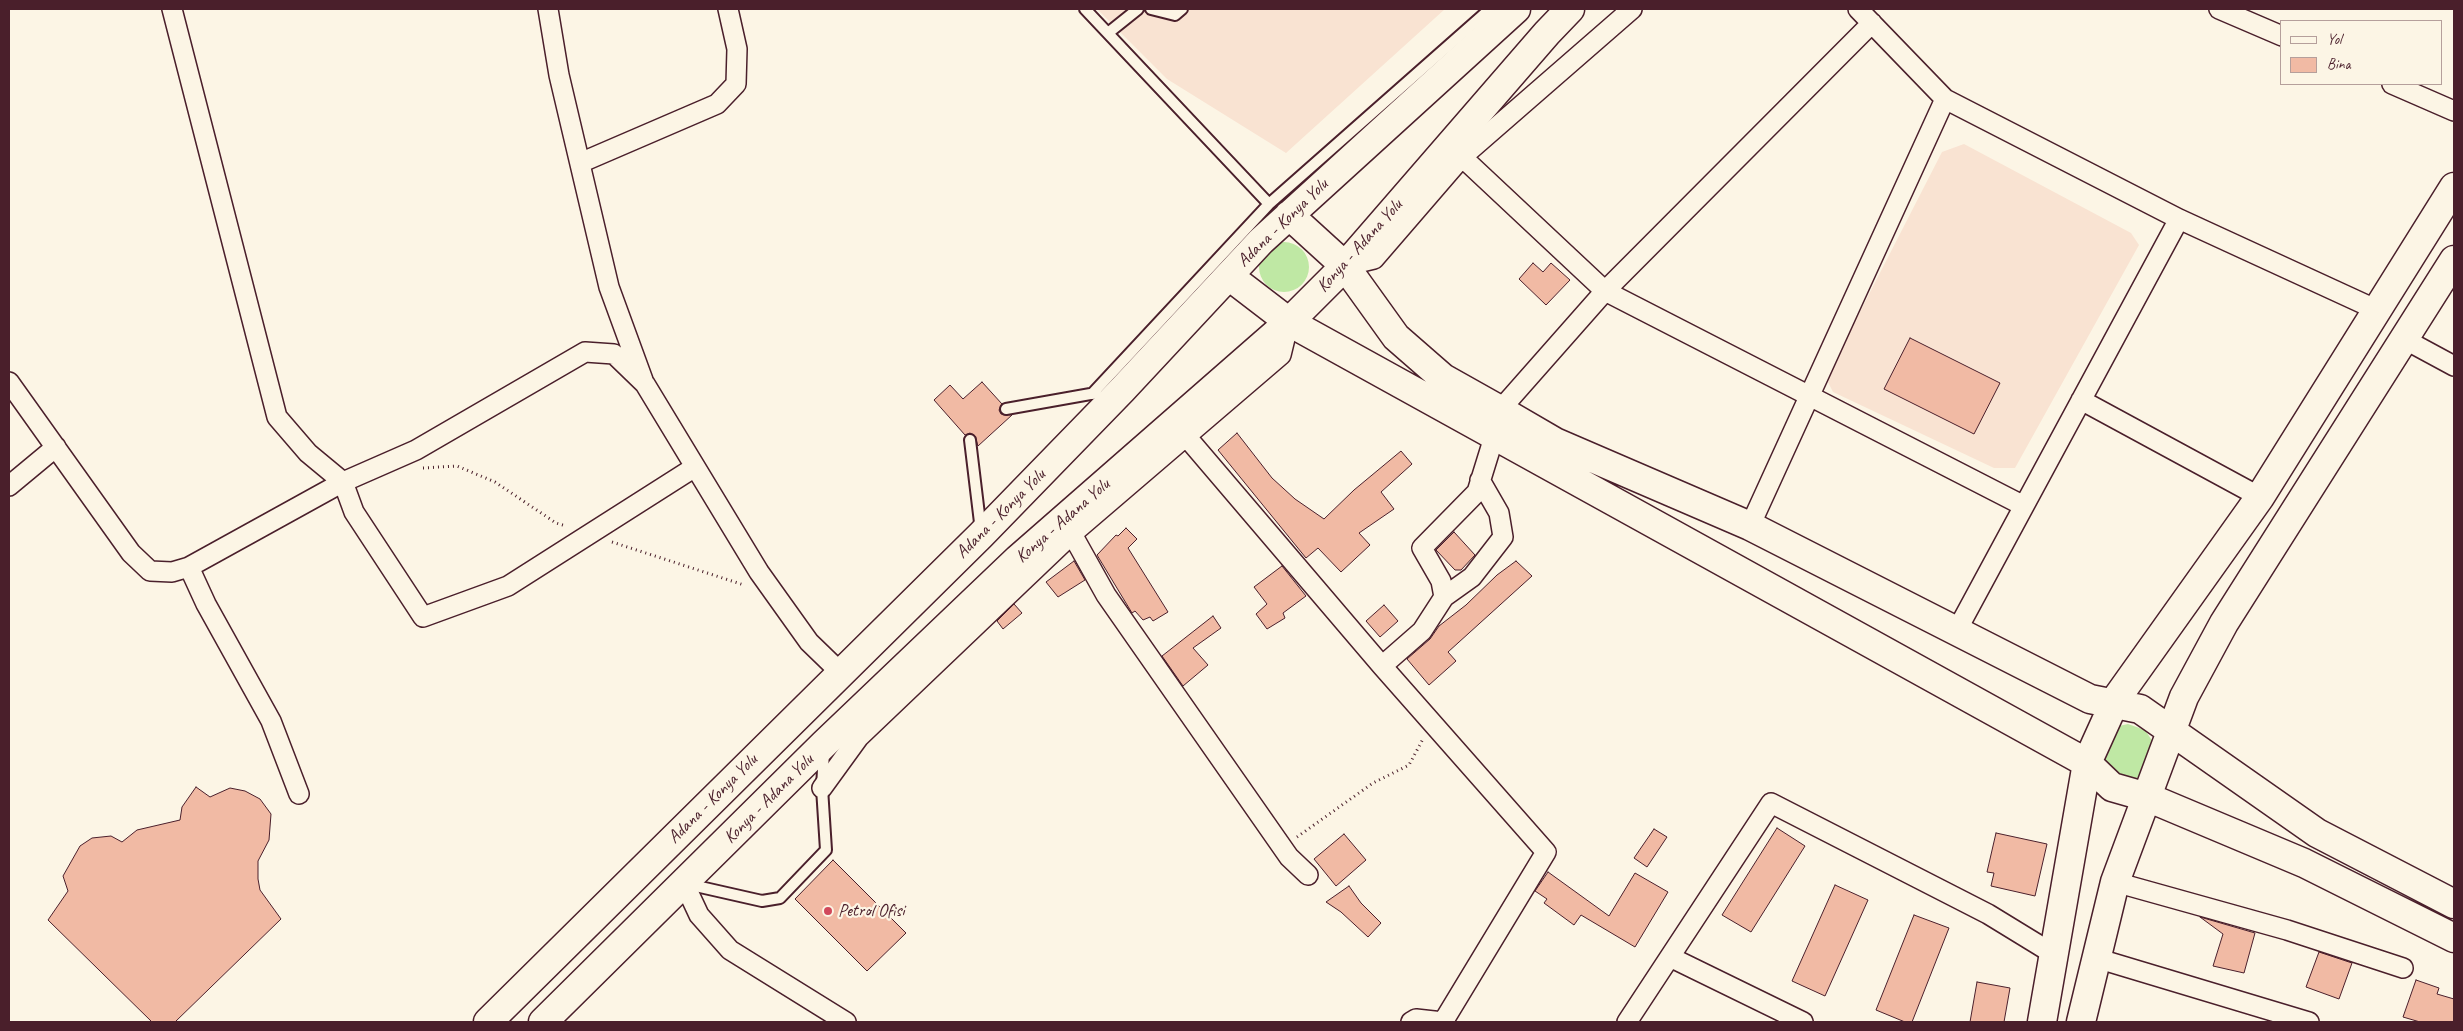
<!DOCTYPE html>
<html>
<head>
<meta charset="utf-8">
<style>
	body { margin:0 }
	#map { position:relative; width:2463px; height:1031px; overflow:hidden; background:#fcf5e5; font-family:Caveat,sans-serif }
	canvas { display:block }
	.frame { position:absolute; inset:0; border:10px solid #4a1f2b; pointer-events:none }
	.legend { position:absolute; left:2280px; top:20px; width:162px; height:65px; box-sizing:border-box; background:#fcf5e5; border:1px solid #b59f9b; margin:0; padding:6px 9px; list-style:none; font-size:15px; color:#4a1f2b }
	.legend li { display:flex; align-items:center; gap:10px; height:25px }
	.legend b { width:25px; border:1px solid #b59f9b }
</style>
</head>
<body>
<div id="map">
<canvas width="2463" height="1031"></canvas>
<div class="frame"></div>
<ul class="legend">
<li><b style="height:6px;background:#fcf5e5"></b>Yol</li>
<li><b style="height:14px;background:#f1baa4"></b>Bina</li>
</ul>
</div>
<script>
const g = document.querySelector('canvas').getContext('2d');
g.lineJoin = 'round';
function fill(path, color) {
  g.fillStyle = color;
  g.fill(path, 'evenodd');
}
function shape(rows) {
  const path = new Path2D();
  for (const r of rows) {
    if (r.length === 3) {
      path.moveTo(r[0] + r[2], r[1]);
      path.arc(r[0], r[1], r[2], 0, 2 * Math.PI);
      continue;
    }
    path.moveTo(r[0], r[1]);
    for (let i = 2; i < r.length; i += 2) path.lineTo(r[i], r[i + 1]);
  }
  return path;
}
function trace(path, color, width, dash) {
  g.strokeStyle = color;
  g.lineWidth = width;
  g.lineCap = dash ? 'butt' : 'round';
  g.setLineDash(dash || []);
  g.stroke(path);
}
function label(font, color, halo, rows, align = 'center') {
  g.font = font + ' Caveat,sans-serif';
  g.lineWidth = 4.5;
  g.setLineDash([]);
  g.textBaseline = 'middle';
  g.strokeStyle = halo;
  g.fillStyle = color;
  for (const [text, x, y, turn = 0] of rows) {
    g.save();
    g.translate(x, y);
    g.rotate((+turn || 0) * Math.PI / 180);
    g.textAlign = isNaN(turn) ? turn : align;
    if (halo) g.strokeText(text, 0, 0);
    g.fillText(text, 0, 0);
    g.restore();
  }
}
fill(shape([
	[1097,9,1445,9,1286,153,1167,79],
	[1964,144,2131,233,2139,245,2015,468,1994,468,1833,392,1826,378,1942,152]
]), '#f9e3d2');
fill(shape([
	[1284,267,25],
	[2128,724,2145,730,2155,745,2141,777,2123,780,2102,763,2101,745,2119,726]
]), '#bfe8a4');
const building = shape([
	[1533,263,1543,272,1551,263,1570,280,1546,305,1519,279,1533,263],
	[1910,338,2000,383,1974,434,1884,389,1910,338],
	[982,382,1002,404,999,410,1001,414,1012,415,978,446,975,436,970,433,965,435,934,400,950,385,963,399,982,382],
	[1237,433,1272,478,1295,499,1324,519,1354,490,1401,451,1412,464,1381,492,1394,509,1359,533,1370,545,1341,572,1318,548,1306,558,1218,450,1237,433],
	[1126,528,1137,539,1128,548,1168,612,1153,621,1150,617,1143,620,1135,611,1132,613,1097,555,1116,535,1118,536,1126,528],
	[1454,532,1475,555,1461,570,1455,570,1436,550,1454,532],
	[1074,561,1085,580,1058,597,1046,582,1074,561],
	[1516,561,1532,576,1448,652,1456,661,1429,685,1407,659,1430,639,1439,626,1466,605,1497,575,1516,561],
	[1282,566,1306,596,1283,613,1285,618,1267,629,1256,614,1267,604,1254,587,1282,566],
	[1014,604,1022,613,1003,629,997,621,1014,604],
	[1384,605,1398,621,1380,637,1366,621,1384,605],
	[1213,616,1221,628,1193,648,1208,665,1183,686,1162,656,1213,616],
	[196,787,210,797,230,788,245,791,260,799,271,814,269,840,258,861,258,879,260,890,281,919,175,1022,152,1022,48,920,68,891,63,876,80,846,92,838,111,836,122,842,137,830,180,820,182,807,196,787],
	[1777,828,1805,846,1751,932,1722,915,1777,828],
	[1654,829,1667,837,1647,867,1634,858,1654,829],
	[1996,833,2047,844,2035,896,1991,886,1994,873,1987,872,1996,833],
	[1344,834,1366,860,1336,886,1314,859,1344,834],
	[833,860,906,933,867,971,795,899,833,860],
	[1548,872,1609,916,1635,873,1668,892,1635,947,1581,915,1574,925,1544,903,1547,899,1535,891,1548,872],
	[1835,885,1868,900,1825,996,1792,981,1835,885],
	[1349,886,1361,903,1381,923,1368,937,1341,912,1326,902,1349,886],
	[1914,915,1949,928,1912,1022,1905,1022,1876,1010,1914,915],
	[2200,917,2255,933,2244,973,2213,966,2223,934,2200,917],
	[2319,952,2352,963,2339,999,2306,987,2319,952],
	[2416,980,2439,988,2437,994,2454,999,2454,1022,2420,1022,2403,1017,2416,980],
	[1977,982,2010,988,2004,1022,1970,1022,1977,982]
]);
fill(building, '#f1baa4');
trace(building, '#4a1f2b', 1);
const lane = shape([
	[1085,9,1269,204],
	[1151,9,1175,15,1182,9],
	[1108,33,1138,9],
	[1092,394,1269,204,1490,9],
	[1006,409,1096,393],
	[970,440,981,531],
	[687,884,762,901,780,898,826,850,822,788,824,751]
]);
const street = shape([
	[172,9,277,417,308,453,343,482,354,512,423,617,508,586,695,467],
	[548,9,559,75,609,287,643,380],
	[1858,9,1945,99,2179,219,2377,310],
	[2219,9,2282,36],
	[2392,84,2454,111],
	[1462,157,1605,291,2024,506],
	[580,163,717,104,736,84,737,49,728,9],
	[1345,266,1374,259,1462,157,1632,9],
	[2404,339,2454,366],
	[9,382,131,553,150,571,172,572,189,567,343,482,416,450,585,352,614,354,645,384,759,572,809,642,841,673],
	[2081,400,2260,497],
	[1500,410,1605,291,1872,23],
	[1185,435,1382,666,1546,852,1443,1022,1416,1019,1411,1022],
	[9,486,56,447],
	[1750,526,1945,99],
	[1072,534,1106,595,1289,857,1308,875],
	[189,567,206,604,271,721,299,794],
	[1444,597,1472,577,1503,537,1499,513,1480,480],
	[1956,632,2179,219],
	[1382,666,1422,631,1444,597,1441,581,1422,548,1477,492,1494,437],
	[822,788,859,737,1072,534,1281,355,1289,322],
	[2115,882,2287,930,2403,968],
	[684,883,699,915,730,950,846,1022],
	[1670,957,1803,1022],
	[2096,958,2309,1022],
	[1627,1022,1771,803,1988,914,2055,955]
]);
const secondary = shape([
	[1345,266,1396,337,1443,378,1500,410,1555,442,1750,526,2090,699,2140,709,2317,833,2454,904],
	[1289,322,2087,763,2112,787,2147,797,2304,863,2454,938],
	[2042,1022,2087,763,2116,699,2260,497,2454,187],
	[2081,1022,2115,882,2184,697,2224,623,2454,260]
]);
const highway = shape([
	[1289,215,1345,266],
	[1229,276,1289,322],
	[488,1022,981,535,1122,390,1261,241,1516,9],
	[543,1022,824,744,1018,559,1289,322,1345,266,1547,33,1570,9]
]);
trace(lane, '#4a1f2b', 14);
trace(street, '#4a1f2b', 22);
trace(secondary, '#4a1f2b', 31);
trace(highway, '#4a1f2b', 31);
trace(shape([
	[423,468,457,466,495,482,556,523,566,526],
	[612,542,744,585],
	[1297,837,1373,783,1409,765,1423,739]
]), '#4a1f2b', 3, [1, 4]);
trace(lane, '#fcf5e5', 10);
trace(street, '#fcf5e5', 19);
trace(secondary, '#fcf5e5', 28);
trace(highway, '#fcf5e5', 28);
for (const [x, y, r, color] of [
	[828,911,5,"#d1495b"]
]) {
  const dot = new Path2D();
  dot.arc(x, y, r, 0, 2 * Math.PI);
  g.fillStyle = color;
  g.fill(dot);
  trace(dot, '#fcf5e5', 2);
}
label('18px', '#4a1f2b', '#fcf5e5', [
	["Adana - Konya Yolu",1283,223,-44],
	["Konya - Adana Yolu",1360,246,-48],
	["Adana - Konya Yolu",1001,514,-45],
	["Konya - Adana Yolu",1063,521,-41],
	["Adana - Konya Yolu",713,799,-45],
	["Konya - Adana Yolu",769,799,-45]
]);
label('18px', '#4a1f2b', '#fcf5e5', [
	["Petrol Ofisi",838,911]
], 'left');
</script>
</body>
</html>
